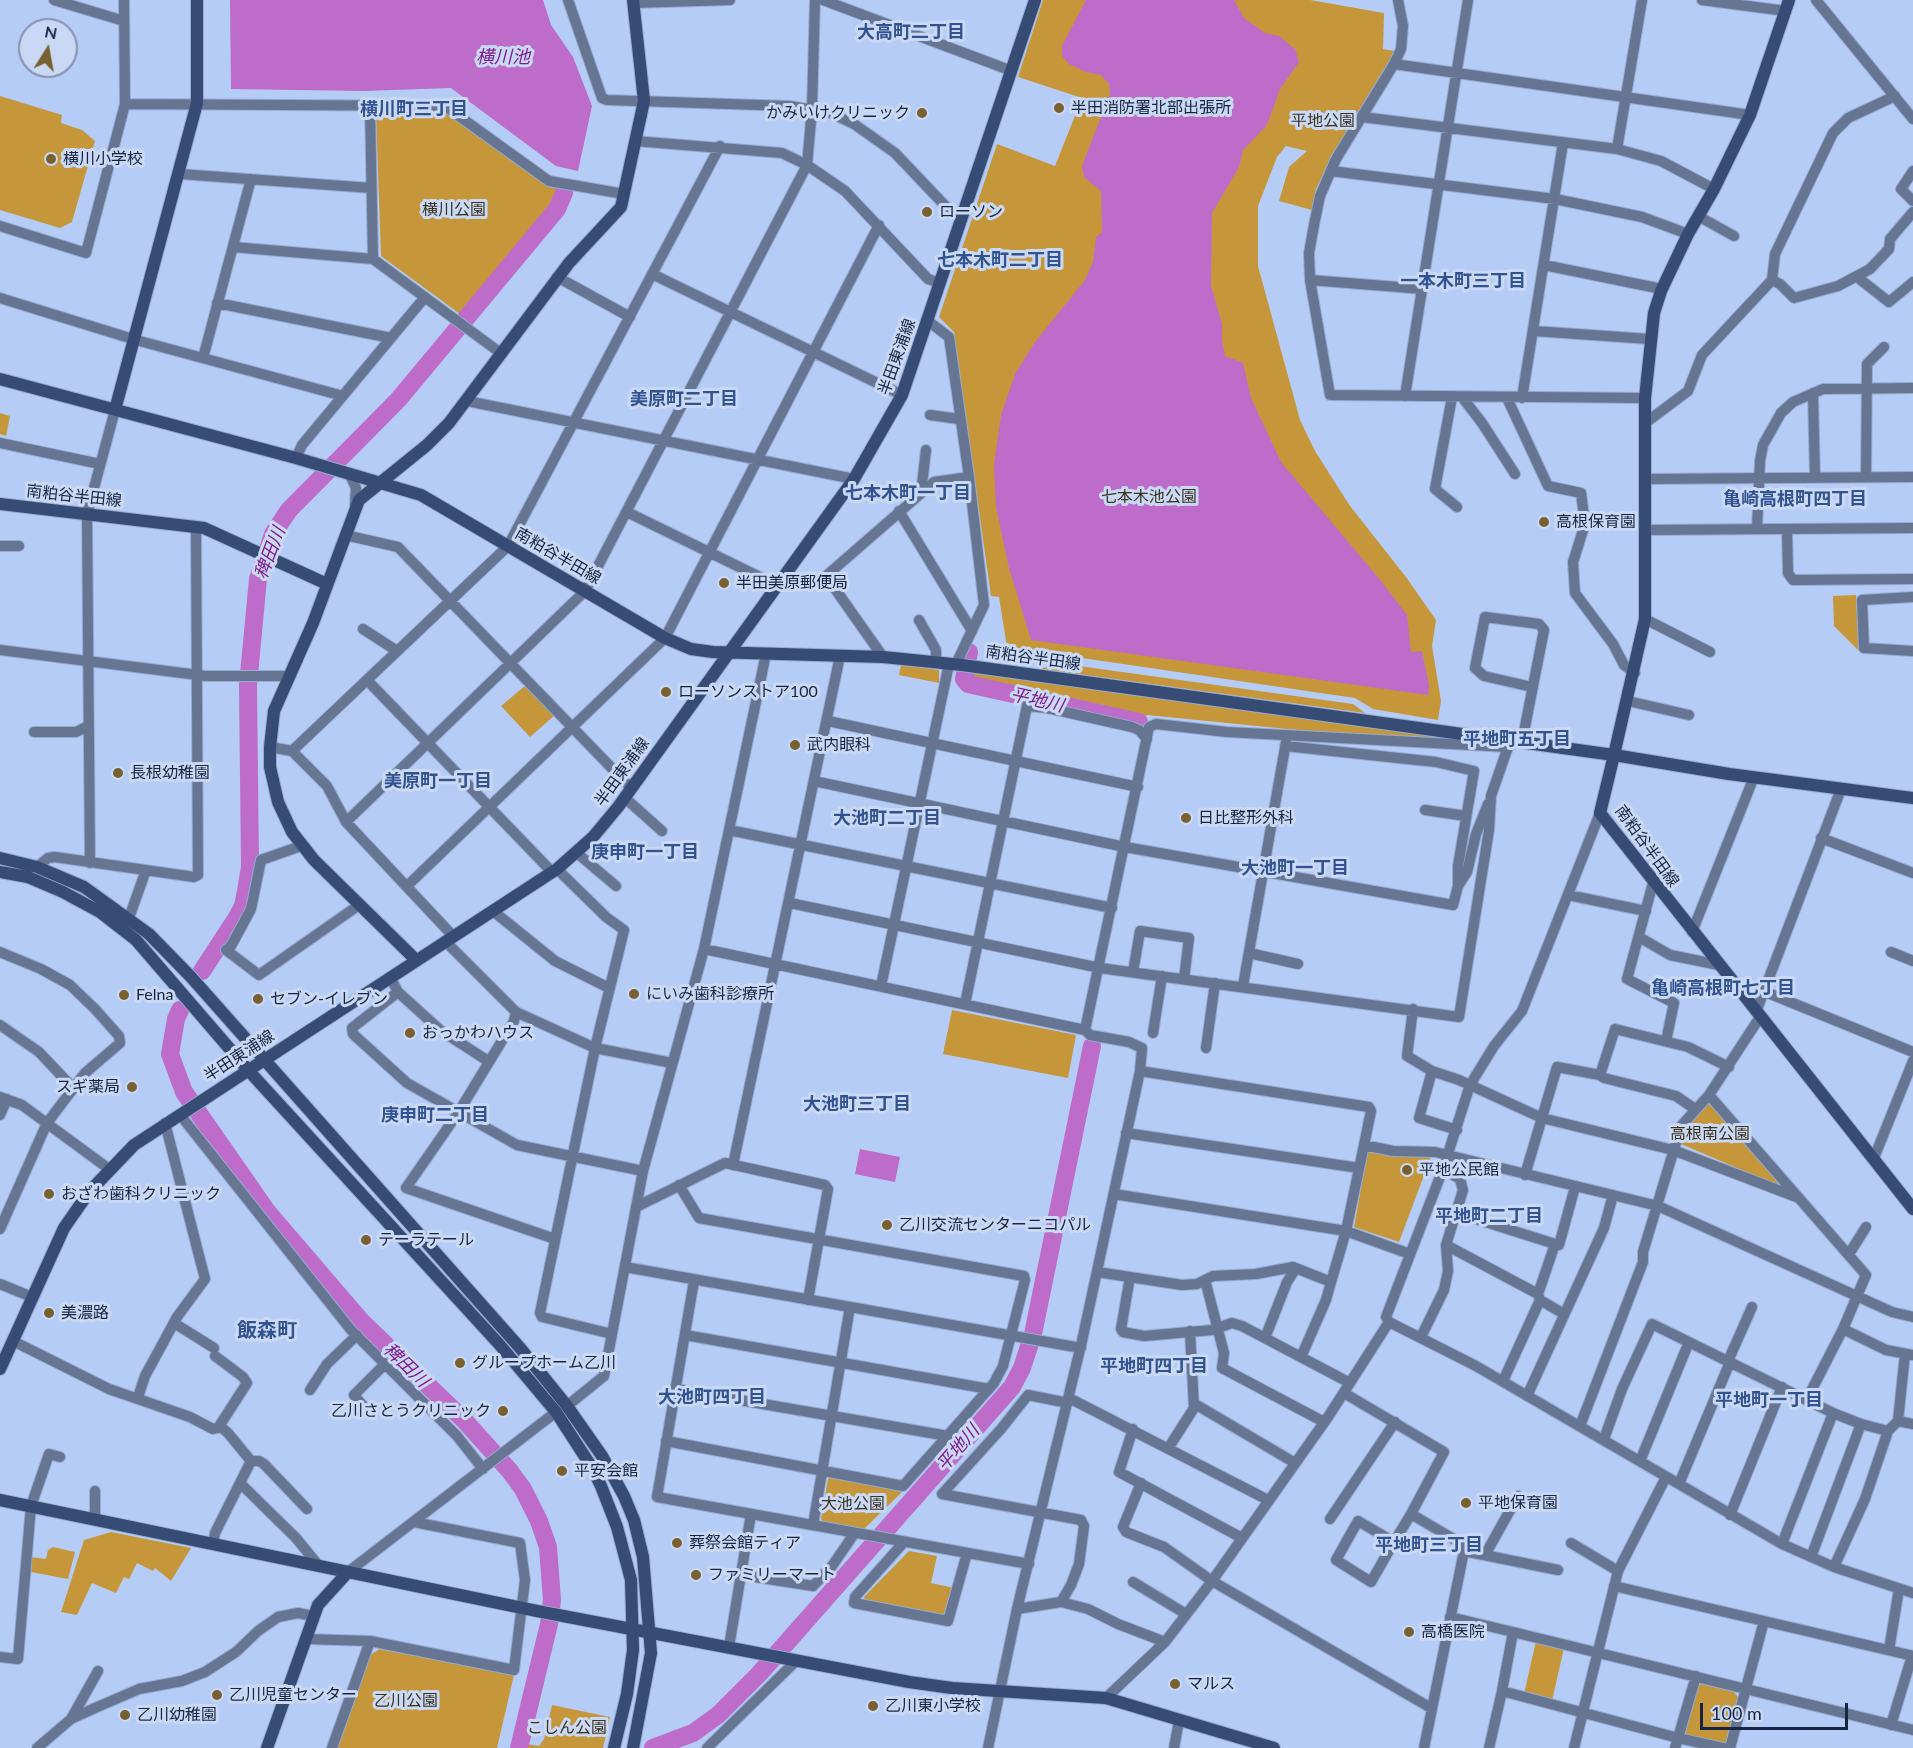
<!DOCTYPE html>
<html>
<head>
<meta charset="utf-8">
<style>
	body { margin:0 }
	#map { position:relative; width:1913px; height:1748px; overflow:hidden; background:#b5ccf6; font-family:Lato,sans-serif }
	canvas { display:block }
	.north { position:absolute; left:18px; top:18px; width:60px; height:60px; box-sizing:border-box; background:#c9d9f5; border:2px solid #8291ad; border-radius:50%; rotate:11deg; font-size:16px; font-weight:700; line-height:24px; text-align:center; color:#172540 }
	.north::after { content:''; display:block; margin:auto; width:21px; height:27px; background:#786031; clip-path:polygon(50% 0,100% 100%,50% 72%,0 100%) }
	.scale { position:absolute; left:1700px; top:1703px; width:148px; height:27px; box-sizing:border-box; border:3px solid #172540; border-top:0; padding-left:8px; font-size:18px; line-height:21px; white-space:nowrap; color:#172540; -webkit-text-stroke:4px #c9d9f5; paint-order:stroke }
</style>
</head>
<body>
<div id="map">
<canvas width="1913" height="1748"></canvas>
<div class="north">N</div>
<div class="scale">100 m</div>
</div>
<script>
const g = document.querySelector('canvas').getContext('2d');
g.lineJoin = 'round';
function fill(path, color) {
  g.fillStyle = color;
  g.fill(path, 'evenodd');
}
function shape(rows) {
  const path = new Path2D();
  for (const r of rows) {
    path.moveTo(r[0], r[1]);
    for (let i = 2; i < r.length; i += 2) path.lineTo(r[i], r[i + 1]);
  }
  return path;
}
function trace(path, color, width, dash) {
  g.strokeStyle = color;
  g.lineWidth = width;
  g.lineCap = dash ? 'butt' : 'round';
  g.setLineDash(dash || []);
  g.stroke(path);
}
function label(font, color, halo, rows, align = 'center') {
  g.font = font + ' Lato,"Noto Sans JP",sans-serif';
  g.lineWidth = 6;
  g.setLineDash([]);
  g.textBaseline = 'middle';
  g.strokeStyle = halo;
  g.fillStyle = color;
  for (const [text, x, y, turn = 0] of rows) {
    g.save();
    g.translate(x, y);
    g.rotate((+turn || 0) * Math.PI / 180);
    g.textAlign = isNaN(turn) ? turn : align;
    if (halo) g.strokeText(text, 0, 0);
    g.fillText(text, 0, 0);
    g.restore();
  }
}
fill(shape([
	[1043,0,1310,0,1384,13,1383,49,1394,51,1392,59,1327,166,1316,189,1312,210,1279,201,1289,167,1307,151,1286,146,1277,157,1258,206,1258,266,1300,420,1315,451,1350,506,1406,577,1436,620,1432,646,1441,701,1438,720,1373,709,1355,698,1007,647,999,597,991,596,954,332,939,317,997,144,1055,166,1082,98,1018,77],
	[0,96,62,115,61,123,82,130,95,141,72,222,60,228,0,210],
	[380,110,447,112,562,188,542,223,464,317,381,256,376,115],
	[0,413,10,416,6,436,0,434],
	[1856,595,1859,651,1834,626,1833,596],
	[1057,663,1353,704,1365,713,1041,669],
	[901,665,939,670,939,683,899,675],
	[969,671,1474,741,1297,730,1147,715,1139,720,971,681],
	[526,685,555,715,530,737,501,706],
	[952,1010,1076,1035,1068,1078,943,1054],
	[1712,1102,1782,1181,1779,1186,1681,1144,1686,1126,1707,1103],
	[1368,1149,1432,1154,1399,1242,1354,1227],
	[832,1477,902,1492,863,1530,823,1522,821,1519,828,1479],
	[111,1532,191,1548,171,1581,155,1568,153,1571,137,1563,129,1579,124,1577,116,1593,92,1583,77,1615,61,1612,84,1540],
	[53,1547,75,1552,68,1579,31,1572,31,1557,46,1559,48,1550],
	[909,1551,937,1556,931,1583,954,1588,944,1616,865,1600,864,1597],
	[1536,1641,1564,1648,1552,1701,1524,1694],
	[380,1649,514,1675,497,1748,337,1748,370,1655],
	[1701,1684,1733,1691,1738,1697,1725,1745,1687,1735,1684,1731,1697,1686],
	[552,1705,610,1717,603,1748,525,1748,526,1744,539,1746,544,1739]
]), '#c5973a');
fill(shape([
	[230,0,543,0,551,25,573,57,592,106,578,171,556,166,451,88,363,91,231,89],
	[1086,0,1234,0,1244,18,1265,33,1279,36,1295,49,1299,62,1280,89,1267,125,1243,150,1239,167,1212,213,1211,286,1222,324,1222,341,1225,356,1243,363,1251,398,1281,462,1381,581,1407,615,1411,652,1422,651,1429,685,1428,695,1031,640,1009,568,996,507,994,465,1001,415,1015,374,1035,342,1085,280,1093,262,1096,237,1102,232,1101,191,1084,177,1082,166,1110,94,1109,84,1101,75,1086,72,1069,64,1062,56,1062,46],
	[860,1149,900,1157,895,1182,855,1174]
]), '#bd6cca');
trace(shape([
	[969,652,964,679,968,684,1139,722],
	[202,971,236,919,243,906,246,891,250,867,248,685,258,579,273,534,289,510,398,400,557,209,564,193],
	[180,1010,176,1019,170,1054,184,1092,266,1210,362,1322,464,1420,509,1470,523,1489,539,1521,548,1547,552,1600,549,1624,519,1748],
	[653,1748,693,1733,718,1715,759,1674,1012,1387,1022,1368,1033,1334,1092,1046]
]), '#bd6cca', 18);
const street = shape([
	[54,0,124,21],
	[568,0,602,98,607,100,790,106,831,113,854,124,895,153,952,213,962,216],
	[823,0,1012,71],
	[1398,0,1403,26,1401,49,1394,64,1336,159,1320,196,1314,225,1309,253,1310,280,1330,395,1645,398],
	[1702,0,1786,11],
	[1816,0,1913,119],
	[633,3,730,0],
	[1394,64,1750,115],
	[125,104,445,106,549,181,624,194],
	[370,107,373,259],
	[1362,117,1617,149,1661,161,1714,189],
	[635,141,782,153,807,165,845,191,928,279,940,283],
	[1617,149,1642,0],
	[1331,171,1555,199,1642,217,1688,234],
	[1913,171,1901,189,1913,201],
	[180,174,371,188],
	[1698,216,1734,236],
	[0,226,86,253,125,104,124,0],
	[233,247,373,259,502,354],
	[1544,265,1662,289],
	[652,274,902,395],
	[557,277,630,317],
	[1857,277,1889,302,1913,282],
	[1310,280,1423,289],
	[1772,280,1780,284,1794,298,1838,286,1870,269,1889,249,1890,239,1913,212],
	[0,298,136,340,343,396],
	[217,303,391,338],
	[1534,331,1649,339],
	[203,358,251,179],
	[1813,393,1815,478],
	[1405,396,1468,0],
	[1452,397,1435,489,1457,507],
	[1462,397,1482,423,1515,474],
	[1507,398,1548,486,1581,493,1585,524,1573,562,1575,593,1613,644,1624,665,1635,673],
	[1522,398,1563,143],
	[467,401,854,479],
	[930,415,959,419],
	[1644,424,1688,391,1702,355,1772,280,1775,254,1833,133,1848,118,1895,96],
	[0,443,100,464],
	[296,458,302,445,425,297],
	[349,473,356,488,355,505],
	[1866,477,1867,364,1884,347],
	[1644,479,1913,477],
	[921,493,926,450],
	[899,511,972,631],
	[627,512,778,586],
	[1757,529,1760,461,1763,445,1781,413,1793,402,1823,389,1913,388],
	[1787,529,1788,573,1793,580,1913,579],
	[1645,530,1913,528],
	[345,535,398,547,631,788],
	[0,546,19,546],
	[1913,597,1862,600,1864,648,1913,651],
	[1645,619,1710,652],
	[919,620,936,650,936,662],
	[363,629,397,651],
	[0,650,206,676,288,676],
	[883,657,826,576,934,482,969,477,949,337,928,321],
	[956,664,984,605,969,477],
	[367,680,552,872],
	[1628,701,1689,715],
	[828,721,1138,787],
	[34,732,76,732,88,726],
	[1522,742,1544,630,1539,624,1485,617,1475,668,1484,676,1532,687],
	[1285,746,1436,762,1474,771,1458,866,1458,886],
	[270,747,292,751,327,786,346,822,453,936],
	[292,751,508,546,720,146],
	[814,781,1125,847,1453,905,1458,886,1467,872,1476,834,1488,804],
	[625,798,662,831],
	[1425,810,1466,816],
	[346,822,585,591,807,165,812,109,815,0],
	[729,830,1112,908],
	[1821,838,1913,873],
	[301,846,261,860,251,909,231,946,226,950,259,975,359,905],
	[577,853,616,886],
	[90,863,87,514,115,410],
	[37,867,48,858,55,857,194,877,198,875,196,527],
	[557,869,606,917,624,930,595,1048,540,1313,542,1317,612,1334],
	[1653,883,1627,979,1674,1003,1666,1041],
	[407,886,665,638,879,225],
	[1568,895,1646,911],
	[790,903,1100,968,1459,1017,1489,830,1491,796,1508,747,1516,742],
	[493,911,555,961,609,988],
	[129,918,146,870],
	[1692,932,1754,777],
	[1639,937,1670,955,1719,965],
	[445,941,516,1012,595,1048,672,1063],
	[704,949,1085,1030,1090,1035,1129,1042,1142,1048,1140,1071,1082,1341,1017,1609,988,1748],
	[0,952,41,969,70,985,95,1009,119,1036,120,1043,85,1073,47,1123,0,1229],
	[1891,952,1913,961],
	[1249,953,1298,964],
	[1133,972,1140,931,1189,938,1184,979],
	[390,977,398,992,440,1030,488,1061],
	[881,986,949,664],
	[1243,986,1286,742],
	[1763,991,1913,1052],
	[398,992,352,1028,353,1034,407,1083,517,1145,643,1171],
	[965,1004,1027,706,1047,708,1132,727,1139,730,1147,739],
	[1413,1009,1407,1056,1432,1071,1459,1080,1542,1118,1673,1150,1799,1198],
	[516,1012,514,1021,458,1113,406,1188,555,1239],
	[1756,1012,1841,789],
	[0,1025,39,1052,73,1088],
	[1085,1030,1149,727,1156,724,1227,732,1508,747],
	[1153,1033,1162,976],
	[1206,1048,1215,983],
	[1432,1071,1419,1118,1457,1130],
	[1600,1075,1615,1029,1688,1047,1729,1067],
	[1709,1095,1866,1275,1843,1329,1807,1399],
	[0,1097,22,1105,109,1169],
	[0,1115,7,1099],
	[185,1121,351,1330,457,1436,483,1469],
	[1126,1133,1359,1168],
	[1364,1145,1393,1151,1435,1152,1658,1206,1892,1312,1913,1317],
	[1874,1158,1913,1061],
	[733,1165,840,656],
	[1443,1169,1460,1179,1463,1190,1446,1245,1538,1294,1540,1300,1564,1314],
	[1525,1175,1557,1067,1600,1075,1604,1078,1676,1096,1695,1109],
	[1114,1194,1346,1231,1410,1254],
	[636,1207,725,1163,825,1185,828,1189,808,1300],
	[1457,1213,1555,1244],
	[1849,1254,1866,1227],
	[625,1267,1081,1348],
	[1097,1272,1182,1285,1197,1284,1213,1276,1256,1274,1293,1267,1331,1282,1346,1231,1364,1145,1371,1111,1369,1107,1140,1071],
	[1130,1277,1121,1329,1123,1332,1144,1336,1212,1330,1232,1323,1242,1326,1350,1383],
	[1205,1280,1224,1353,1222,1368,1324,1422],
	[694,1281,657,1497,1029,1564],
	[0,1284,32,1297],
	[1538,1294,1555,1244,1559,1245,1575,1187],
	[1389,1322,1476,1366,1782,1544,1834,1567,1913,1593],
	[174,1323,214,1348],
	[1843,1329,1886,1350,1913,1355],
	[685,1335,989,1389],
	[1421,1337,1444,1290,1448,1271,1446,1245],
	[1265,1338,1287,1282,1296,1268],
	[13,1341,109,1389,190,1417,213,1429,221,1427,228,1433,251,1461,215,1533,213,1544],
	[215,1356,243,1377,247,1383,218,1428],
	[1301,1357,1326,1300,1331,1282],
	[1728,1361,1752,1307],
	[1503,1381,1540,1300],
	[676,1389,948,1436],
	[310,1390,327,1364,357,1335],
	[1344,1393,1444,1452,1411,1514,1462,1544,1464,1551,1424,1748],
	[1527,1396,1604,1228,1613,1195],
	[138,1397,145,1376,177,1317,205,1279,165,1123],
	[1069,1398,1268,1500],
	[1195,1404,1295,1463],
	[567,1406,604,1376,643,1171,704,949,766,654],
	[369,1413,354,1395,385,1364],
	[1898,1421,1905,1354],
	[1580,1426,1643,1262,1643,1252,1681,1126,1709,1095,1760,1017],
	[1133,1429,1119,1472,1242,1538],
	[1604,1439,1622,1389,1652,1324,1833,1413,1861,1424,1888,1431],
	[666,1441,903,1486,994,1383,1003,1366,1025,1280,1024,1276,699,1218,679,1185],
	[1169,1447,1194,1408,1190,1331],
	[251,1461,259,1461,264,1464,307,1509],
	[1640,1461,1689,1342],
	[1141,1483,1123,1527,1126,1532,1164,1547,1212,1581,1431,1708],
	[241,1484,296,1538,319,1566],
	[1679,1484,1730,1362],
	[1730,1515,1782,1387],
	[95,1519,95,1491],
	[1330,1519,1395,1422],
	[813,1525,850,1307],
	[904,1542,855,1597,854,1603,948,1621,967,1553],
	[1394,1542,1358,1521,1336,1560,1371,1582,1394,1542,1411,1514],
	[1571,1543,1618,1571],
	[1782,1544,1833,1413],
	[1464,1551,1558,1570],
	[1485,1555,1518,1496],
	[1811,1557,1861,1424],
	[1834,1567,1865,1499,1888,1431,1898,1421,1913,1424],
	[348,1572,556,1412],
	[742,1575,813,1586,832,1566,854,1534],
	[1133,1582,1186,1614],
	[1614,1586,1913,1656],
	[1061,1602,1071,1585,1079,1564,1084,1526,1081,1520,942,1494,1001,1429,1028,1395,1068,1403],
	[1017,1609,1061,1602,1088,1609,1118,1624,1165,1642],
	[1450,1617,1513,1632,1502,1691,1678,1738,1696,1676],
	[1513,1632,1913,1730],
	[305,1639,370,1641,514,1670,525,1580,520,1543,414,1522],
	[729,1647,751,1514],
	[1889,1650,1899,1589],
	[0,1657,18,1659,31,1506,49,1454,60,1457],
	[1106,1698,1165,1642,1212,1581,1328,1417,1389,1322,1386,1317,1443,1169,1470,1085,1494,1046,1522,1011,1600,813],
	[71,1719,98,1671],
	[1891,1725,1912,1656],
	[37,1748,71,1719,95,1708,139,1689,182,1681,205,1672,236,1652,258,1631,278,1617,298,1613,313,1616],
	[332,1748,370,1641],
	[707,1748,796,1661],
	[1174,1748,1179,1721],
	[1489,1748,1502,1691],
	[1574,1748,1618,1571,1666,1477],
	[1675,1748,1678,1738,1723,1748],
	[1730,1748,1764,1621]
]);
const secondary = shape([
	[1789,0,1750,115,1714,189,1688,234,1661,291,1654,313,1645,398,1645,619,1614,755,1729,774,1913,798],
	[0,379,296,458,421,495,665,638,691,649,713,652,883,657,962,665,1614,755,1600,813,1913,1209],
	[115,410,197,103,197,0],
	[0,504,204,528,327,584],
	[0,858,37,867,84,887,149,934,191,977,521,1349,567,1406,602,1456,624,1496,634,1520,643,1557,651,1653,633,1748],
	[0,872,28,877,63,892,100,912,136,940,248,1070,499,1344,556,1412,591,1466,601,1486,617,1527,631,1580,633,1650,627,1694,614,1748],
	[416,960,314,860,292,832,278,802,270,767,270,747,274,711,313,623,359,500,427,445,449,423,569,263,621,207,644,101,633,0],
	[0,1369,64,1228,89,1192,134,1145,557,869,593,837,618,807,854,479,902,395,1035,0],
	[0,1500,537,1611,909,1682,952,1688,1106,1698,1274,1748],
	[267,1748,318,1605,348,1572]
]);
trace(street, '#95abd2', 12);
trace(secondary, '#95abd2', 14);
trace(street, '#657592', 10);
trace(secondary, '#364c74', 12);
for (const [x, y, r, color] of [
	[1059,108,6,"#786031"],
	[922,113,6,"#786031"],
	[51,159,6,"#786031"],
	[927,212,6,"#786031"],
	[1544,522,6,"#786031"],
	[724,583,6,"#786031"],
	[666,692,6,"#786031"],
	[795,745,6,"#786031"],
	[118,773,6,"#786031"],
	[1186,818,6,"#786031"],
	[634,994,6,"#786031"],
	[124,995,6,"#786031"],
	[258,999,6,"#786031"],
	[410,1033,6,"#786031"],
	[132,1087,6,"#786031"],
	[1407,1170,6,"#786031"],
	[49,1194,6,"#786031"],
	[887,1225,6,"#786031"],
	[366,1240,6,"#786031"],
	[49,1313,6,"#786031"],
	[460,1363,6,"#786031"],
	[503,1411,6,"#786031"],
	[562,1471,6,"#786031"],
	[1466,1503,6,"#786031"],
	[677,1543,6,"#786031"],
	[696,1575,6,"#786031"],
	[1409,1632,6,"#786031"],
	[1175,1684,6,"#786031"],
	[217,1695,6,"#786031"],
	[873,1706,6,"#786031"],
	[125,1715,6,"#786031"]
]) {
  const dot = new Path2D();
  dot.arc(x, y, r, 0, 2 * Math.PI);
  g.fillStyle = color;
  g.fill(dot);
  trace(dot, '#c9d9f5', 2);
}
label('16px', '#172540', '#c9d9f5', [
	["半田消防署北部出張所",1071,108],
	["かみいけクリニック",910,113,"right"],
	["横川小学校",63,159],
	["ローソン",939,212],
	["高根保育園",1556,522],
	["半田美原郵便局",736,583],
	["ローソンストア100",678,692],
	["武内眼科",807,745],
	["長根幼稚園",130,773],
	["日比整形外科",1198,818],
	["にいみ歯科診療所",646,994],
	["Felna",136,995],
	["セブン-イレブン",270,999],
	["おっかわハウス",422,1033],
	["スギ薬局",120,1087,"right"],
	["平地公民館",1419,1170],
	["おざわ歯科クリニック",61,1194],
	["乙川交流センターニコパル",899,1225],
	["テーラテール",378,1240],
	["美濃路",61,1313],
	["グループホーム乙川",472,1363],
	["乙川さとうクリニック",491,1411,"right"],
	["平安会館",574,1471],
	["平地保育園",1478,1503],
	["葬祭会館ティア",689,1543],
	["ファミリーマート",708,1575],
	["高橋医院",1421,1632],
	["マルス",1187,1684],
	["乙川児童センター",229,1695],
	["乙川東小学校",885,1706],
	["乙川幼稚園",137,1715]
], 'left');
label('16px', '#3c311c', '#c9d9f5', [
	["平地公園",1323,121],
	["横川公園",454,210],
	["七本木池公園",1149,497],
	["高根南公園",1710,1134],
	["大池公園",853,1504],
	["乙川公園",406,1701],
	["こしん公園",567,1728]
]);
label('16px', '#172540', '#c9d9f5', [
	["半田東浦線",897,357,-70],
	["南粕谷半田線",74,496,6],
	["南粕谷半田線",558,556,30],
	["南粕谷半田線",1033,658,8],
	["半田東浦線",622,772,-54],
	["南粕谷半田線",1647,846,54],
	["半田東浦線",239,1056,-33]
]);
label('bold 18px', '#335390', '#c9d9f5', [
	["大高町二丁目",911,32],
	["横川町三丁目",414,109],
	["七本木町二丁目",1000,260],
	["一本木町三丁目",1463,281],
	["美原町二丁目",684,399],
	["七本木町一丁目",908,493],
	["亀崎高根町四丁目",1795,499],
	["平地町五丁目",1517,739],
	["美原町一丁目",438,781],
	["大池町二丁目",887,818],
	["庚申町一丁目",645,852],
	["大池町一丁目",1295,868],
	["亀崎高根町七丁目",1723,988],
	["大池町三丁目",857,1104],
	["庚申町二丁目",435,1115],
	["平地町二丁目",1489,1216],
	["平地町四丁目",1154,1366],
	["大池町四丁目",712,1397],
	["平地町一丁目",1769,1400],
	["平地町三丁目",1429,1545]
]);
label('italic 18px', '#801a8f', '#c9d9f5', [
	["横川池",503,57],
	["稗田川",270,553,-69],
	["平地川",1037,700,13],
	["稗田川",406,1365,44],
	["平地川",958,1448,-49]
]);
label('bold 20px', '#335390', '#c9d9f5', [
	["飯森町",267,1331]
]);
</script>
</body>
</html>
